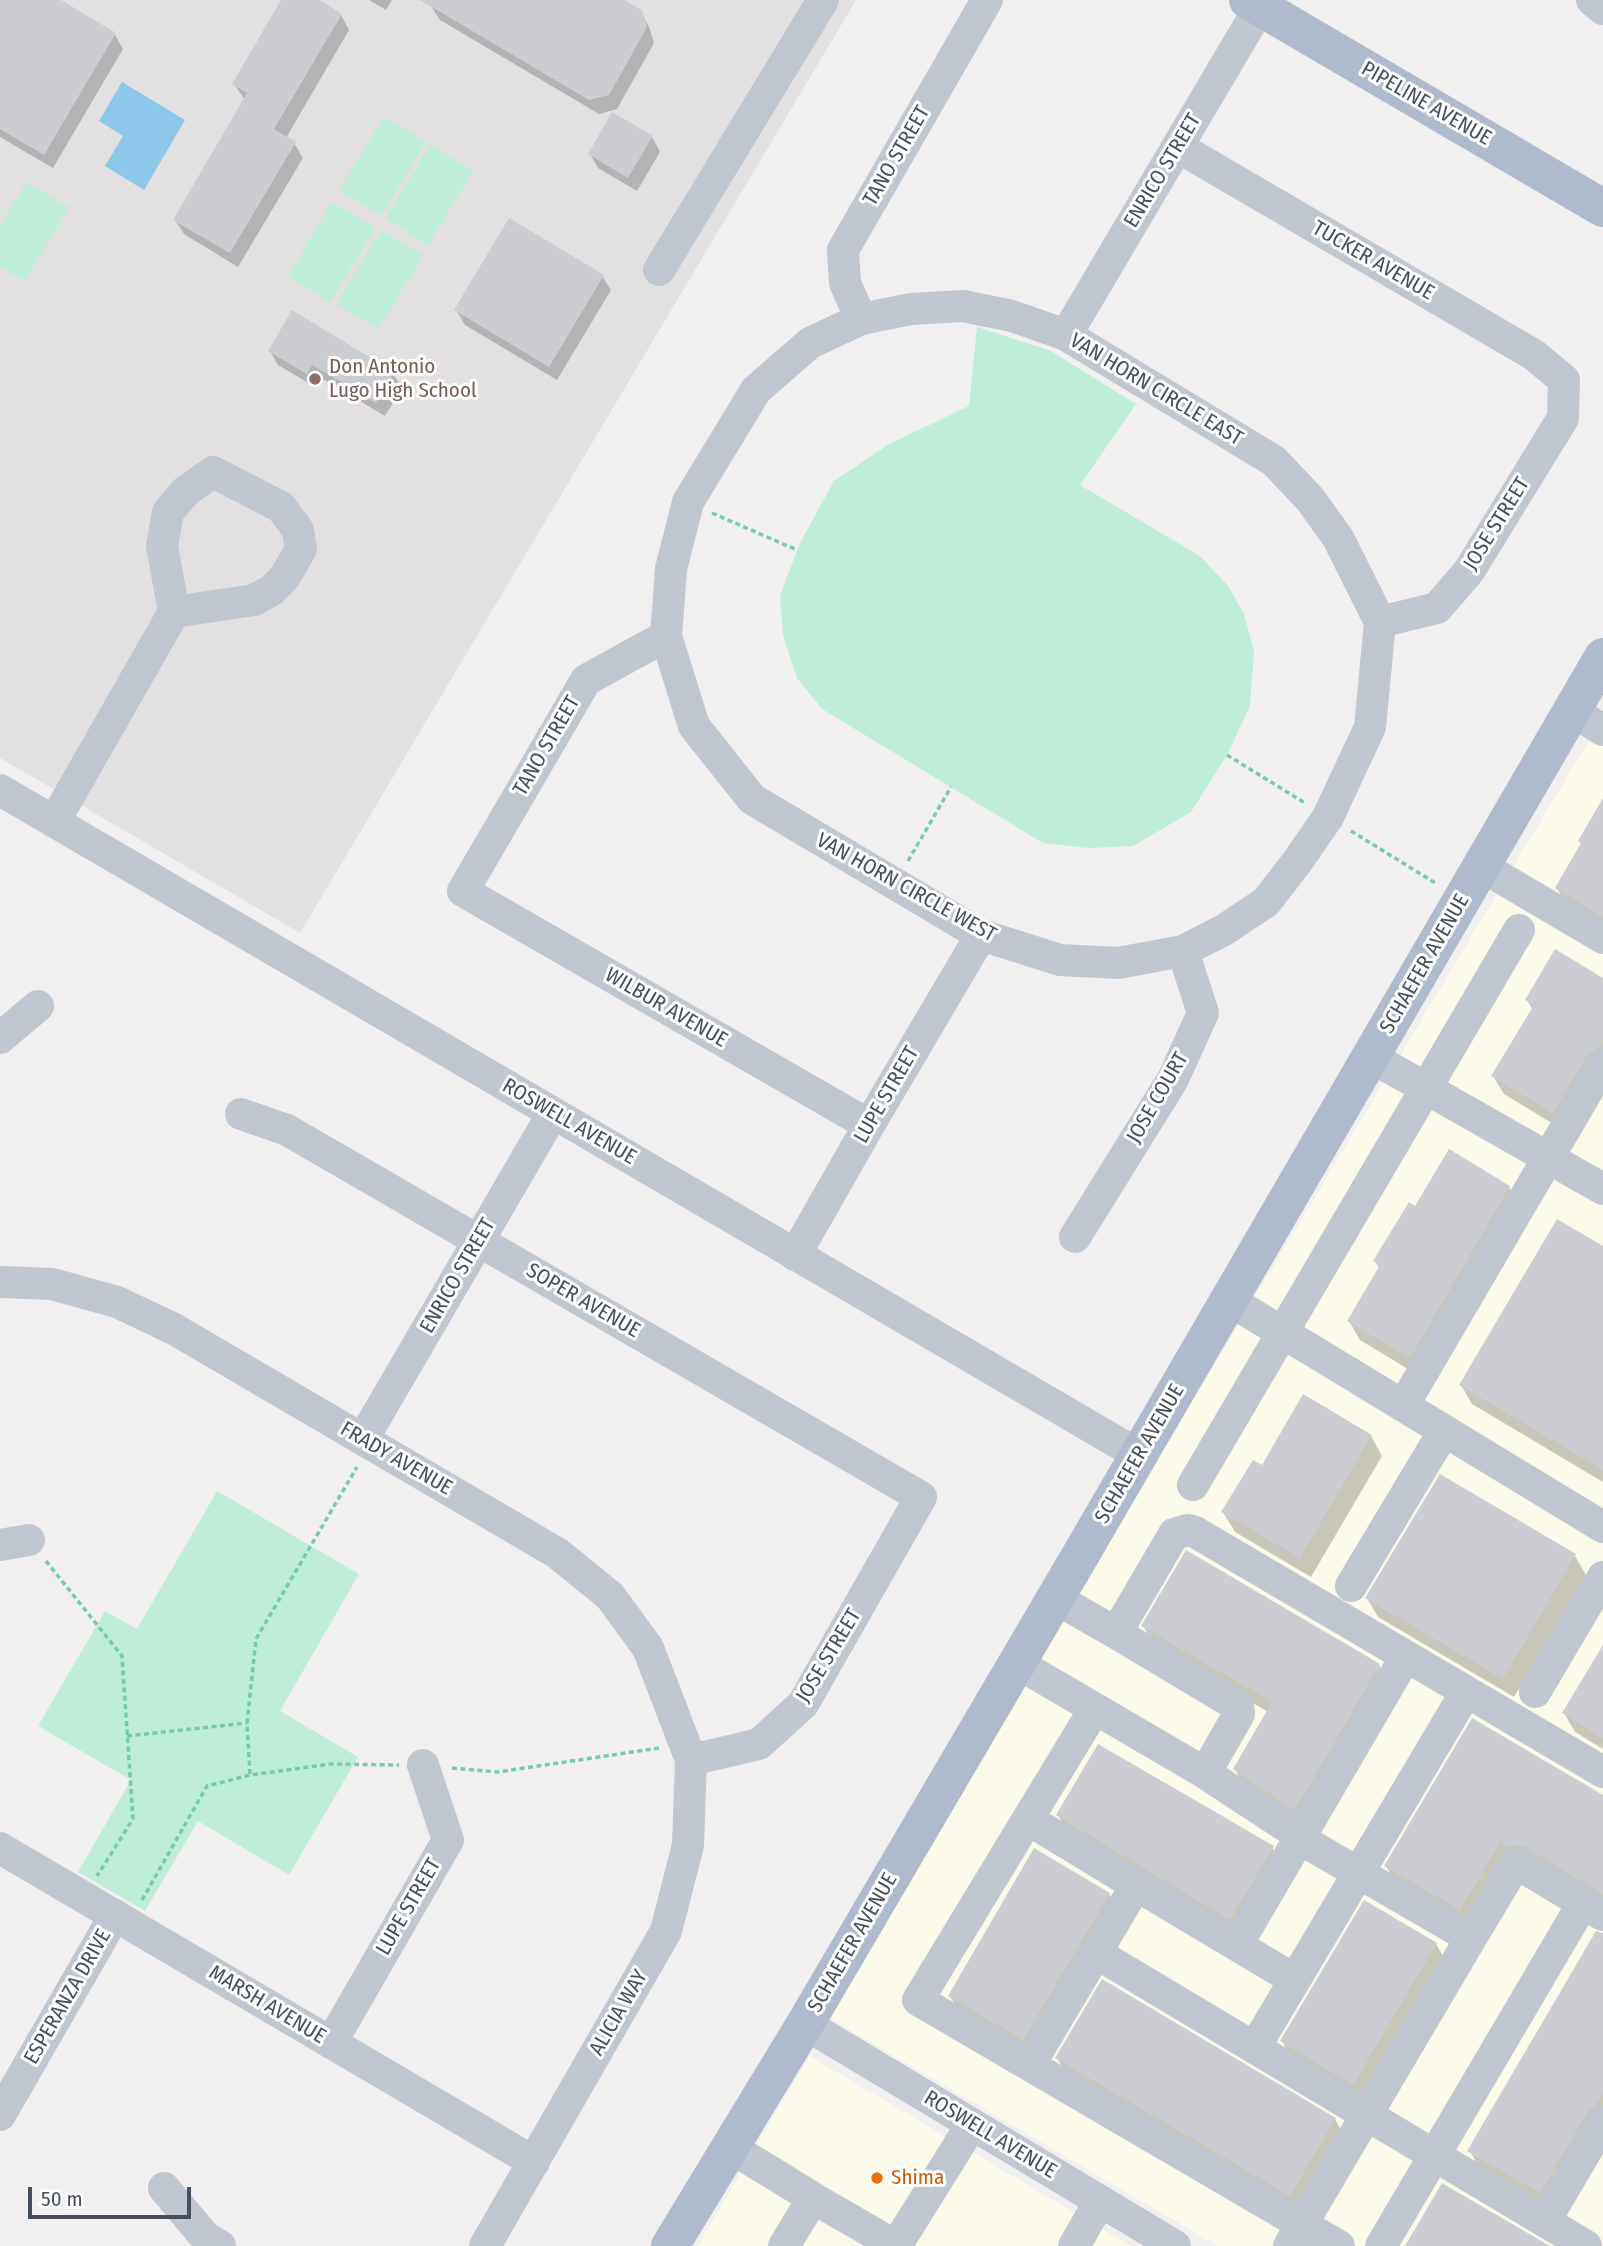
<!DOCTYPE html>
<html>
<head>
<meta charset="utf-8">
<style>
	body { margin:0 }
	#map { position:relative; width:1603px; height:2246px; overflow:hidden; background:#f1efef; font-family:"Fira Sans Condensed",sans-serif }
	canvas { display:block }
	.scale { position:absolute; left:28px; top:2187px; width:163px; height:32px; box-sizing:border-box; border:4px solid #474f5c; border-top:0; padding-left:9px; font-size:21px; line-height:24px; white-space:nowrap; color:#474f5c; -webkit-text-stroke:5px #fff; paint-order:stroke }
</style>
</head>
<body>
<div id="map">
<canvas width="1603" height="2246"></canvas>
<div class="scale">50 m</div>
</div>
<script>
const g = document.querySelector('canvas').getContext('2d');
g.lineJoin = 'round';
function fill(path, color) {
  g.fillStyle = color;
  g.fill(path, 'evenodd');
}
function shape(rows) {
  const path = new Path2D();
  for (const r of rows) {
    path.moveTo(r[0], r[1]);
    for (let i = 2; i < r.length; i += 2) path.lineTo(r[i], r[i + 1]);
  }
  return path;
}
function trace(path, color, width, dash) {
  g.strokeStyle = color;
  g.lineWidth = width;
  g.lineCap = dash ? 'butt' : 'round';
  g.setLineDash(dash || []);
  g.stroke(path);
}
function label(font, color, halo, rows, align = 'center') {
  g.font = font + ' "Fira Sans Condensed",sans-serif';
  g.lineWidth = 6;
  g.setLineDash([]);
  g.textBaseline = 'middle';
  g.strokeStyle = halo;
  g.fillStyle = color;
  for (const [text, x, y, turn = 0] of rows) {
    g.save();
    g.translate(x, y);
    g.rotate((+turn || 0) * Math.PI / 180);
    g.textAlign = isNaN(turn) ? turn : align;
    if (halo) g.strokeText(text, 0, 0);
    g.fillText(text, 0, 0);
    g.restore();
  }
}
fill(shape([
	[1603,717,1603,2246,1218,2246,828,2017,1150,1472],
	[809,2056,1131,2246,698,2246]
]), '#fbf9e9');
fill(shape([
	[0,0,856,0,300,933,0,758]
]), '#e2e0e1');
fill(shape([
	[384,117,426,142,381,216,339,190],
	[430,145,473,171,428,245,386,219],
	[26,182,69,207,25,281,0,267,0,226],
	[332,202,375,228,330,302,288,276],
	[381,230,423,255,378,329,336,304],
	[977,327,1051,351,1136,404,1080,485,1200,556,1228,586,1244,614,1254,651,1250,706,1227,755,1191,812,1133,846,1089,848,1043,843,822,709,797,678,783,635,780,595,801,541,834,481,889,444,969,406],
	[217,1491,359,1574,280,1711,358,1757,289,1875,198,1821,145,1911,78,1872,131,1780,38,1726,105,1611,137,1629]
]), '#beeed8');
fill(shape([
	[122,82,185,120,144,190,105,166,123,136,99,121]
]), '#8cc8ea');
fill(shape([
	[0,0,58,0,115,35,123,49,53,168,0,137],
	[283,0,317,0,341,15,349,30,286,138,294,143,303,158,238,267,184,234,175,220,245,100,234,84],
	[369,0,392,0,386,10],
	[435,0,621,0,640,11,649,27,654,43,617,109,599,114,440,20,431,6],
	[652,137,660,152,637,191,598,168,590,154],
	[602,276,611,290,557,380,465,325,456,310],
	[293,312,393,374,402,388,385,416,321,378,315,387,278,365,270,351],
	[1603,802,1603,927,1567,906,1557,888,1582,845,1580,841],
	[1603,980,1603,1068,1563,1130,1504,1094,1493,1076,1533,1010,1527,1000],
	[1509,1187,1520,1207,1421,1377,1360,1340,1349,1321,1380,1269,1375,1261,1415,1208],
	[1603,1248,1603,1482,1472,1404,1461,1385],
	[1371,1436,1382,1456,1311,1577,1235,1532,1223,1512,1262,1467],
	[1575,1556,1586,1575,1514,1697,1378,1617,1367,1598],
	[1143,1626,1379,1665,1390,1684,1306,1828,1246,1789,1235,1769,1268,1712,1155,1645],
	[1603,1648,1603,1749,1575,1732,1564,1713],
	[1603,1797,1603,1905,1538,1866,1471,1929,1397,1886,1386,1866],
	[1058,1815,1272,1847,1283,1867,1242,1938,1069,1835],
	[1109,1894,1120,1913,1034,2058,961,2015,950,1996],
	[1436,1944,1447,1963,1364,2104,1293,2061,1282,2041],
	[1603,1945,1603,2128,1551,2212,1481,2171,1470,2151],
	[1102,1982,1335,2119,1346,2139,1302,2215,1068,2077,1057,2058]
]), '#0003');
fill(shape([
	[0,0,61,0,116,33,44,155,0,129],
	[281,0,320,0,342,14,274,129,296,142,230,253,173,220,247,93,232,84],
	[420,0,624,0,642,10,647,27,609,95,589,100],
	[612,112,653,136,628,178,588,154],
	[509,218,604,275,549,367,454,310],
	[292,310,394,372,376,403,312,365,307,374,268,351],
	[1603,798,1603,917,1555,888,1581,843,1578,841],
	[1555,949,1603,978,1603,1040,1599,1047,1587,1055,1553,1113,1491,1076,1534,1005,1525,1000],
	[1449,1149,1510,1186,1410,1358,1347,1321,1380,1265,1373,1261,1409,1202,1415,1206],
	[1557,1219,1603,1246,1603,1470,1459,1385],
	[1303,1394,1372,1435,1300,1558,1221,1512,1253,1460,1262,1465],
	[1440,1474,1576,1554,1503,1679,1365,1598],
	[1186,1550,1380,1664,1295,1810,1233,1769,1272,1702,1141,1626],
	[1603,1645,1603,1738,1562,1713],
	[1472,1718,1603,1795,1603,1894,1525,1847,1517,1845,1507,1847,1500,1843,1460,1910,1384,1866],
	[1098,1744,1274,1846,1230,1920,1056,1815],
	[1034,1848,1110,1893,1023,2040,948,1996],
	[1364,1900,1437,1943,1353,2085,1280,2041],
	[1596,1931,1603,1933,1603,2094,1596,2105,1587,2113,1540,2193,1467,2151],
	[1102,1979,1336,2118,1290,2196,1055,2058],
	[1442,2183,1550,2246,1405,2246]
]), '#cccdd3');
trace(shape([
	[712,513,797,550],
	[1227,755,1305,803],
	[1351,831,1437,884],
	[908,861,951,787],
	[46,1561,122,1656,133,1819,97,1876],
	[127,1736,247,1723],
	[452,1768,498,1772,659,1748],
	[250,1774,247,1723,256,1639,357,1467],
	[142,1900,207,1786,250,1775,331,1764,399,1765]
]), '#77cbaf', 3.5, [5, 3.5]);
trace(shape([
	[1592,0,1603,9],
	[1178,147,1534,355,1564,380,1563,418,1469,571,1437,608,1380,622],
	[659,270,823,0],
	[963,306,1012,316,1066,335,1274,461,1310,499,1338,538,1380,622,1370,727,1328,817,1297,862,1266,902,1224,930,1183,951,1118,963,1060,960,981,935,752,799,694,726,666,636,671,569,688,502,756,390,810,343,861,319,911,309,963,306],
	[861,319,845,283,843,250,987,0],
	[1066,335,1260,7],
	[666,636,586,680,463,891,869,1125],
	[1572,711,1603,730],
	[0,790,1139,1455],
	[54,822,174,612,254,600,272,590,284,578,301,549,298,530,281,507,213,472,186,491,168,512,162,546,174,612],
	[1481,866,1603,938],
	[0,1038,38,1006],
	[1371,1057,1603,1189],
	[241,1114,287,1130,921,1497,803,1704,759,1744,691,1760],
	[1075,1237,1173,1079,1203,1013,1183,951],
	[795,1255,869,1125,981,935],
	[0,1282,52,1284,117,1302,174,1329,557,1553,610,1596,648,1648,691,1760,688,1845,666,1931,485,2246],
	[1229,1300,1603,1527],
	[1403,1406,1603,1064],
	[363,1439,553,1113],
	[1193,1485,1519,930],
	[0,1545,29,1540],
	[1351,1586,1444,1431],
	[1055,1598,1116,1633,1174,1534,1188,1530,1195,1532,1603,1772],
	[1116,1633,1238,1706,1239,1714,1205,1773],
	[1017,1663,1205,1773,1301,1836,1312,1846,1471,1938,1516,1863,1603,1915],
	[1535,1692,1603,1577],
	[1094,1710,918,2000,1339,2246],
	[1029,1820,1136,1885,1096,1953],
	[0,1848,534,2162],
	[1136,1885,1295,1980],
	[1237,1945,1406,1656],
	[805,2024,1175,2246],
	[331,2043,448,1840,423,1765],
	[1255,2047,1466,1692],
	[1030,2064,1096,1953,1586,2246],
	[0,2115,115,1915],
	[730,2147,813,2198],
	[164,2188,206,2238,220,2246],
	[1545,2221,1603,2122],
	[784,2246,813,2198,896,2246],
	[896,2246,972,2124],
	[1074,2246,1100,2201],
	[1289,2246,1471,1938],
	[1381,2246,1583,1903]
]), '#c0c7d0', 32);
trace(shape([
	[1248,0,1603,208],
	[670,2246,805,2024,1084,1549,1603,657]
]), '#afbacd', 38);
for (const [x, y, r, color] of [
	[315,379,7,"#8d6e63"],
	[877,2178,7,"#e8710a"]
]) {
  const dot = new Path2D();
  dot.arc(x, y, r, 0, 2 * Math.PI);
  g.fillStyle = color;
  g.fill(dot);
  trace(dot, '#fff', 2.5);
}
label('21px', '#474f5c', '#fff', [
	["PIPELINE AVENUE",1426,104,30],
	["TANO STREET",897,156,-60],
	["ENRICO STREET",1163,171,-59],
	["TUCKER AVENUE",1373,261,30],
	["VAN HORN CIRCLE EAST",1156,390,31],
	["JOSE STREET",1497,524,-58],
	["TANO STREET",547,746,-60],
	["VAN HORN CIRCLE WEST",906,888,29],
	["SCHAEFER AVENUE",1425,964,-60],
	["WILBUR AVENUE",666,1008,30],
	["LUPE STREET",887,1095,-60],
	["JOSE COURT",1158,1098,-60],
	["ROSWELL AVENUE",569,1122,30],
	["ENRICO STREET",458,1276,-60],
	["SOPER AVENUE",583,1301,30],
	["SCHAEFER AVENUE",1140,1454,-60],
	["FRADY AVENUE",396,1459,30],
	["JOSE STREET",829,1656,-59],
	["LUPE STREET",409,1907,-60],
	["SCHAEFER AVENUE",853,1943,-60],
	["ESPERANZA DRIVE",68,1997,-60],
	["MARSH AVENUE",267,2005,31],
	["ALICIA WAY",619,2013,-60],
	["ROSWELL AVENUE",990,2135,31]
]);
label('21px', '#785e54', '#fff', [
	["Don Antonio",329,367],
	["Lugo High School",329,391]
], 'left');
label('21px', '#c56008', '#fff', [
	["Shima",891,2178]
], 'left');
</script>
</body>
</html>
